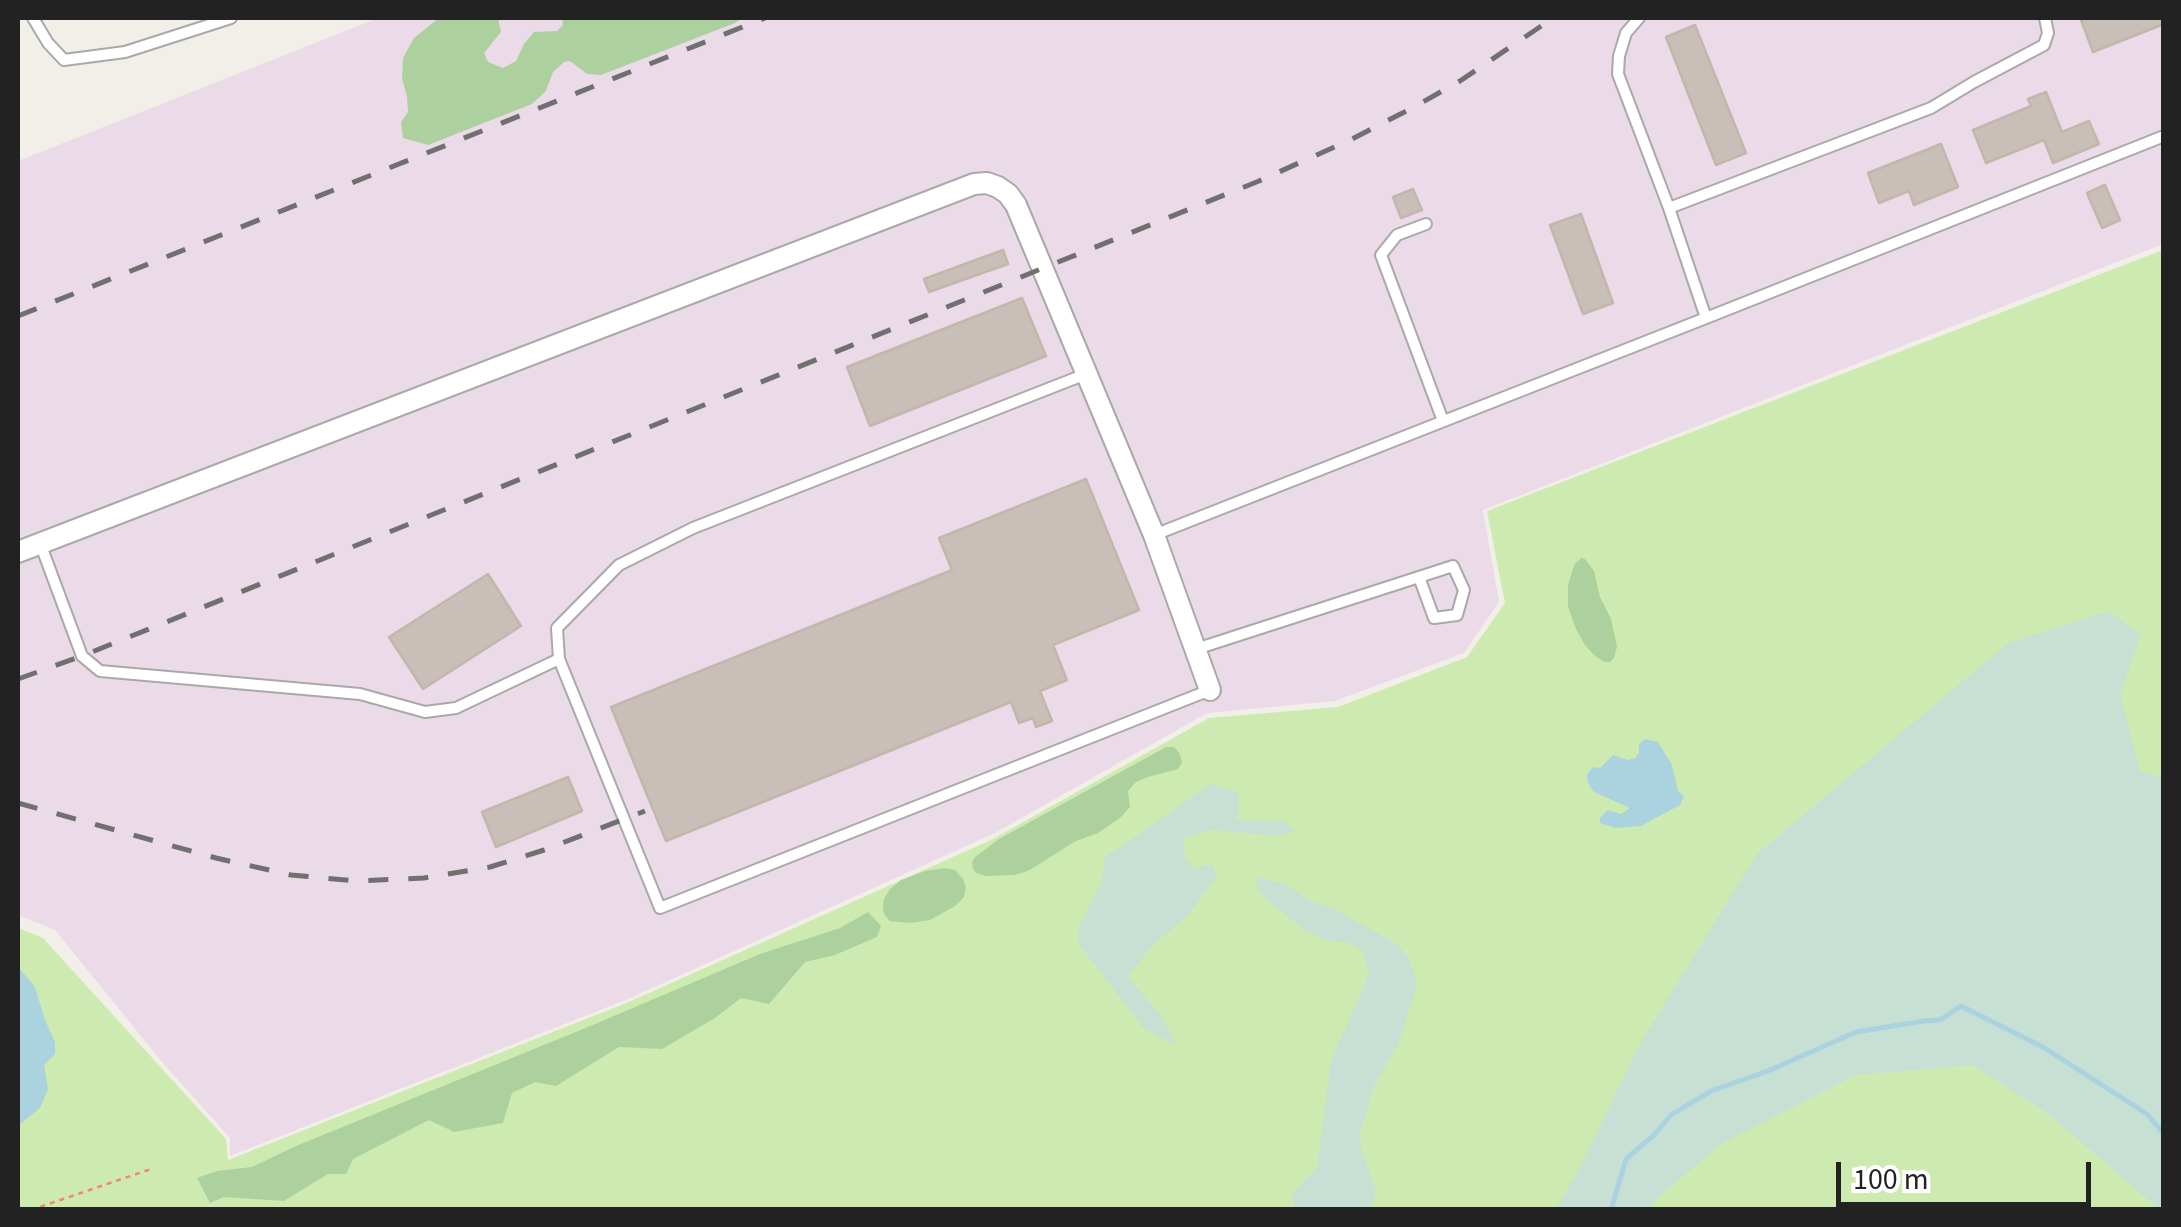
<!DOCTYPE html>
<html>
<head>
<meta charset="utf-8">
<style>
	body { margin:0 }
	#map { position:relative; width:2181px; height:1227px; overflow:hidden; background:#f2efe9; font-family:"Source Sans 3",sans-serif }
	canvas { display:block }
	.frame { position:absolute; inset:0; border:20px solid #222; pointer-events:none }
	.scale { position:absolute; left:1836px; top:1162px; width:255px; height:45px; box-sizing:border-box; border:5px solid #222; border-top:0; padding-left:12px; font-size:30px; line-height:35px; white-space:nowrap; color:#222; -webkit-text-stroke:8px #fff; paint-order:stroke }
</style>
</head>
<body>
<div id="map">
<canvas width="2181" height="1227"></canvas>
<div class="frame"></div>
<div class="scale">100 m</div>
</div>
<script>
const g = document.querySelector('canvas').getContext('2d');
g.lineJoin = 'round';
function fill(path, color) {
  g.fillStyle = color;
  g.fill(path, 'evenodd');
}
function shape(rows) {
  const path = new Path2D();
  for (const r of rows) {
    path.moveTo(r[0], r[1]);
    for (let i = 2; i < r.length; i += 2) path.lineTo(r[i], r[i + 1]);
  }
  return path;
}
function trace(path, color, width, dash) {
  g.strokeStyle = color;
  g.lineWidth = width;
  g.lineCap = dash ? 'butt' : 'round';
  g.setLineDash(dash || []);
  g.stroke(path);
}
fill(shape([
	[378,18,2163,18,2163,244,1483,510,1499,602,1464,653,1335,701,1207,713,995,833,628,999,230,1156,230,1138,162,1062,55,930,18,915,18,161]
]), '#ebdbe8');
fill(shape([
	[2163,250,2163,1209,18,1209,18,928,43,938,226,1139,228,1160,629,1002,993,839,1209,718,1338,707,1467,657,1505,603,1487,511]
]), '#cdebb0');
fill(shape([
	[439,18,498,18,501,32,484,53,488,62,503,68,516,61,524,44,534,32,557,31,563,25,562,18,742,18,735,23,601,75,587,74,570,61,564,62,553,72,546,91,532,104,428,145,403,138,401,122,408,112,407,96,402,79,403,58,414,38],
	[1581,558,1585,559,1594,571,1600,597,1611,619,1617,647,1614,658,1610,662,1604,662,1594,655,1585,645,1576,629,1568,607,1568,585,1574,565],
	[1166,747,1174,747,1180,754,1182,762,1178,769,1148,777,1136,782,1128,791,1130,807,1120,818,1098,833,1074,842,1030,870,1015,875,986,876,976,873,973,869,972,862,975,857,999,839],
	[945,868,955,870,963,879,966,887,964,897,955,906,930,920,910,923,890,921,884,914,883,907,884,899,890,889,901,880,925,871],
	[868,912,881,926,877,937,835,955,805,962,769,1004,741,998,715,1018,662,1049,619,1047,556,1086,535,1082,512,1093,503,1123,454,1132,429,1120,353,1159,346,1174,328,1174,284,1201,224,1197,210,1203,197,1178,217,1171,252,1167,296,1146,588,1027,760,954,840,928]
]), '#add19e');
fill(shape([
	[2109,611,2141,635,2120,694,2140,771,2163,777,2163,1209,2159,1209,2050,1115,1973,1065,1856,1075,1721,1144,1659,1197,1649,1209,1556,1209,1575,1177,1641,1042,1757,854,2008,643],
	[1211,784,1239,793,1237,820,1284,821,1295,831,1280,836,1211,830,1184,838,1185,858,1193,869,1212,864,1217,876,1188,915,1151,947,1128,977,1163,1018,1176,1045,1144,1029,1079,944,1078,929,1101,883,1105,857],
	[1258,877,1287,885,1309,900,1336,910,1397,944,1408,957,1413,970,1417,986,1398,1045,1373,1088,1360,1134,1361,1150,1376,1190,1370,1209,1296,1209,1292,1194,1317,1167,1331,1061,1369,974,1363,952,1350,943,1326,940,1303,929,1262,895,1256,884]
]), '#c6e0d4');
fill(shape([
	[1645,739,1658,742,1672,765,1678,791,1684,796,1680,805,1641,826,1616,828,1600,823,1600,818,1608,810,1621,814,1630,808,1594,792,1588,783,1587,774,1593,767,1600,768,1613,755,1627,760,1635,758,1639,753,1639,744],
	[18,967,35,987,45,1020,55,1042,55,1054,44,1065,48,1089,40,1108,18,1126]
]), '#aad3df');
trace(shape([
	[1611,1210,1626,1159,1654,1135,1671,1115,1711,1091,1768,1071,1856,1032,1924,1021,1940,1020,1961,1006,2043,1047,2147,1114,2164,1134]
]), '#aad3df', 5);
const building = shape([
	[2088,18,2164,18,2164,24,2093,52,2081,20,2088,18],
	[1695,25,1746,153,1716,165,1666,37,1695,25],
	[2046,92,2062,132,2089,121,2099,144,2053,163,2044,140,1986,163,1973,130,2031,106,2028,99,2046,92],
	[1941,144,1958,187,1914,205,1909,191,1879,203,1868,173,1941,144],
	[2105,185,2120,220,2102,228,2087,193,2105,185],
	[1413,189,1422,210,1401,218,1393,197,1413,189],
	[1581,214,1613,303,1583,314,1550,225,1581,214],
	[1003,250,1008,264,929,292,924,279,1003,250],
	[1022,298,1046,356,870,426,847,367,1022,298],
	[1086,479,1139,610,1053,645,1067,680,1040,691,1052,721,1036,727,1033,718,1019,723,1011,702,666,841,611,707,952,570,939,538,1086,479],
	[488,574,521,626,423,689,389,637,488,574],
	[568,777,582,811,496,847,482,812,568,777]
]);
fill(building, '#c7bfb8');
trace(building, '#c4b6ab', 2.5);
const lane = shape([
	[33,18,48,43,64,60,125,52,231,18],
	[1639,18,1626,33,1619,56,1618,74,1669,208],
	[1426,224,1397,235,1381,255,1443,421],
	[1706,318,1669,208,1931,108,1974,82,2044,45,2048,33,2045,18],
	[1086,374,693,528,619,565,557,628,559,659,660,908,1210,690],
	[1154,535,1706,318,2164,136],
	[40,543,82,656,100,671,360,694,425,712,456,708,559,659],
	[1196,649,1453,566,1464,590,1457,615,1434,618,1419,577]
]);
const street = shape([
	[18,552,974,184,987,183,998,187,1008,194,1016,205,1154,535,1210,690]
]);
trace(lane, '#a9a9a9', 14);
trace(street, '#a9a9a9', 24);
trace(shape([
	[31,1210,154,1168]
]), '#fa8072', 2.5, [5, 5]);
trace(lane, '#fff', 10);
trace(street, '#fff', 20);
trace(shape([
	[18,316,765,18],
	[18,679,82,656,1259,181,1352,139,1414,107,1460,81,1553,18],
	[18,803,216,858,291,875,357,881,424,878,490,867,544,850,645,811]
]), '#707070', 5, [20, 20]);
</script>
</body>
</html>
